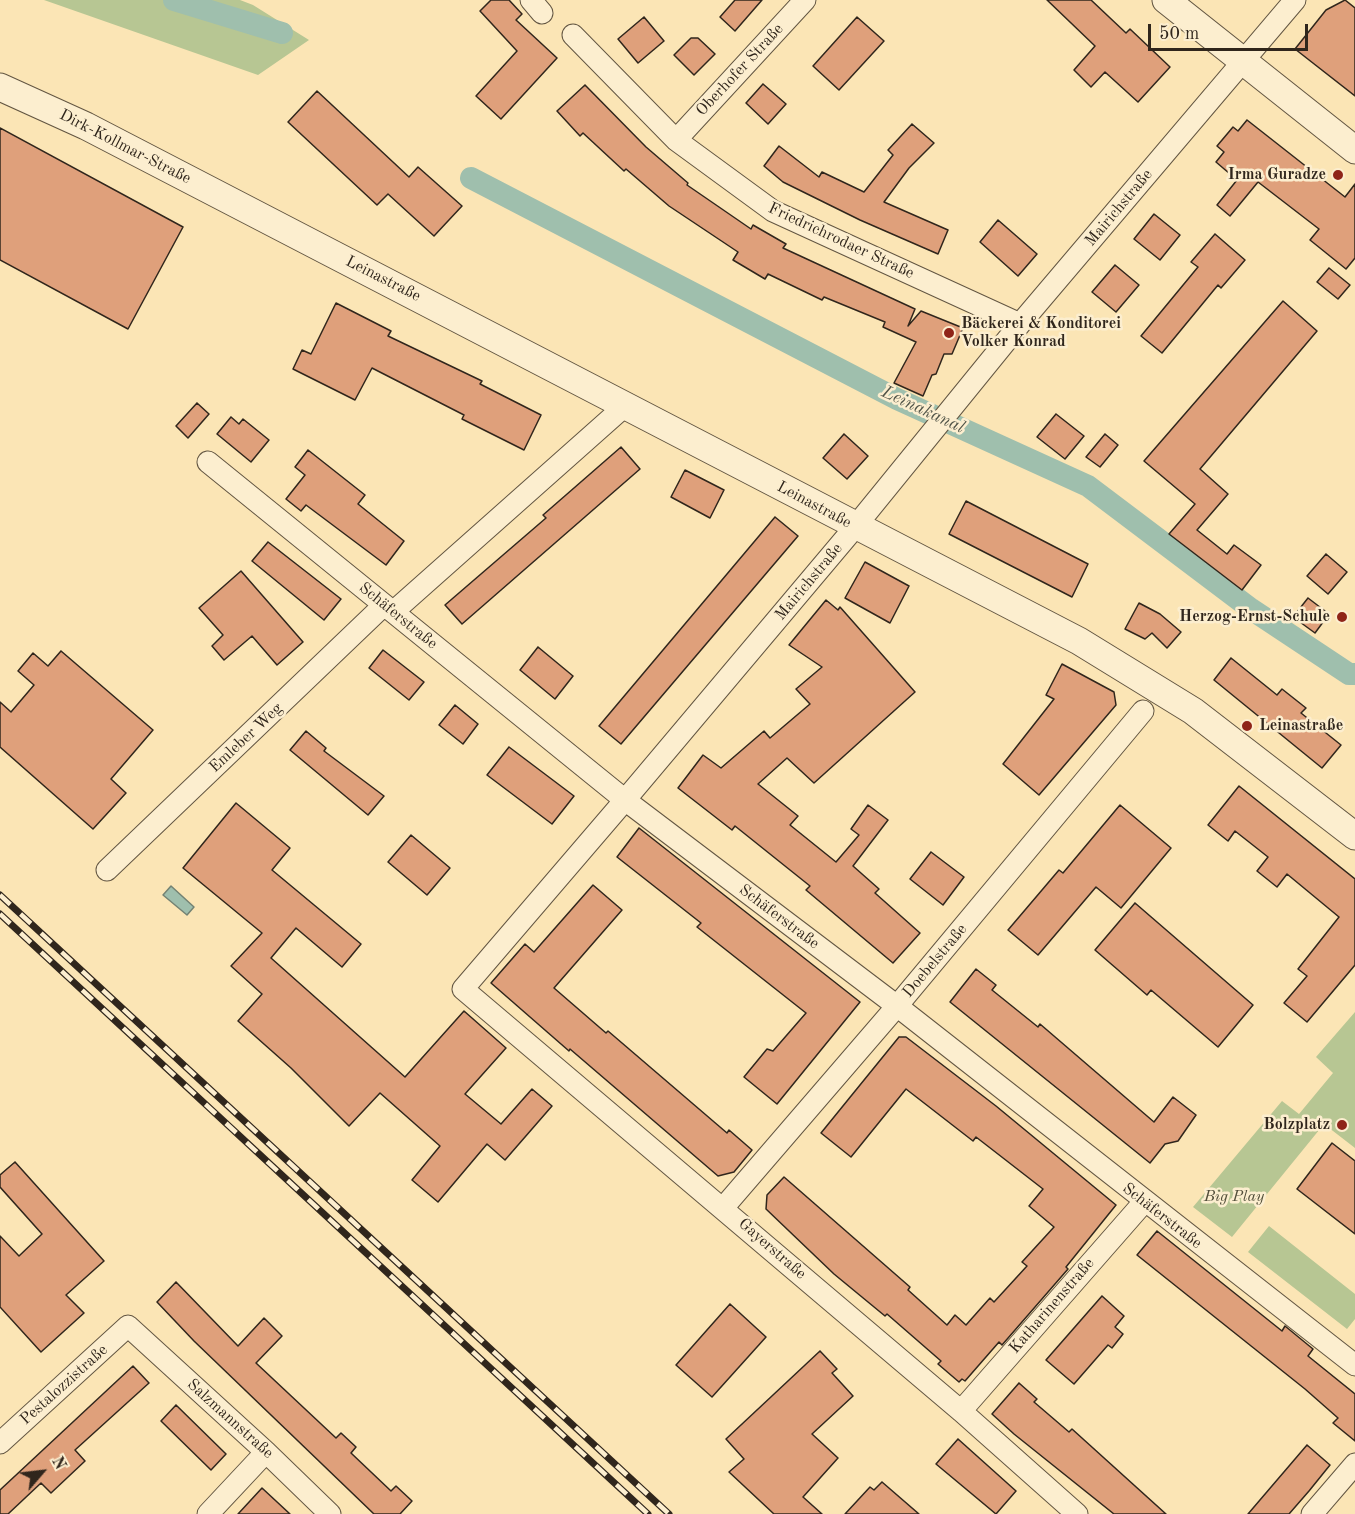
<!DOCTYPE html>
<html>
<head>
<meta charset="utf-8">
<style>
	body { margin:0 }
	#map { position:relative; width:1355px; height:1514px; overflow:hidden; background:#fbe5b5; font-family:"Old Standard TT",serif }
	canvas { display:block }
	.north { position:absolute; left:12px; top:1442px; width:60px; height:60px; -webkit-text-stroke:4px #fceecf; paint-order:stroke; rotate:62deg; font-size:16px; font-weight:700; line-height:24px; text-align:center; color:#30261c }
	.north::after { content:''; display:block; margin:auto; width:21px; height:27px; background:#30261c; clip-path:polygon(50% 0,100% 100%,50% 72%,0 100%) }
	.scale { position:absolute; left:1148px; top:24px; width:160px; height:27px; box-sizing:border-box; border:3px solid #30261c; border-top:0; padding-left:8px; font-size:18px; line-height:21px; white-space:nowrap; color:#30261c; -webkit-text-stroke:4px #fceecf; paint-order:stroke }
</style>
</head>
<body>
<div id="map">
<canvas width="1355" height="1514"></canvas>
<div class="north">N</div>
<div class="scale">50 m</div>
</div>
<script>
const g = document.querySelector('canvas').getContext('2d');
g.lineJoin = 'round';
function fill(path, color) {
  g.fillStyle = color;
  g.fill(path, 'evenodd');
}
function shape(rows) {
  const path = new Path2D();
  for (const r of rows) {
    path.moveTo(r[0], r[1]);
    for (let i = 2; i < r.length; i += 2) path.lineTo(r[i], r[i + 1]);
  }
  return path;
}
function trace(path, color, width, dash) {
  g.strokeStyle = color;
  g.lineWidth = width;
  g.lineCap = dash ? 'butt' : 'round';
  g.setLineDash(dash || []);
  g.stroke(path);
}
function label(font, color, halo, rows, align = 'center') {
  g.font = font + ' "Old Standard TT",serif';
  g.lineWidth = 5;
  g.setLineDash([]);
  g.textBaseline = 'middle';
  g.strokeStyle = halo;
  g.fillStyle = color;
  for (const [text, x, y, turn = 0] of rows) {
    g.save();
    g.translate(x, y);
    g.rotate((+turn || 0) * Math.PI / 180);
    g.textAlign = isNaN(turn) ? turn : align;
    if (halo) g.strokeText(text, 0, 0);
    g.fillText(text, 0, 0);
    g.restore();
  }
}
fill(shape([
	[44,0,240,0,253,5,309,40,258,75],
	[1355,1012,1355,1148,1324,1124,1232,1237,1193,1207,1282,1101,1299,1114,1333,1073,1316,1057],
	[1269,1226,1355,1294,1355,1319,1347,1329,1248,1252]
]), '#b7c693');
const water = shape([
	[171,886,194,907,187,915,163,895,171,886]
]);
fill(water, '#9fbfad');
trace(water, '#738273', 1.5);
trace(shape([
	[174,0,282,33],
	[471,178,897,399,1088,486,1251,609,1349,674,1355,674]
]), '#9fbfad', 22);
const building = shape([
	[491,0,509,0,522,14,516,20,557,58,501,119,476,96,517,51,480,11,491,0],
	[735,0,762,0,735,31,720,17,735,0],
	[1047,0,1091,0,1126,33,1130,29,1170,67,1138,102,1105,72,1091,87,1074,70,1095,46,1047,0],
	[1345,0,1355,8,1355,96,1295,49,1326,10,1345,0],
	[644,17,664,41,638,63,618,39,644,17],
	[857,17,884,41,839,90,813,66,857,17],
	[691,38,698,38,715,54,694,75,674,55,691,38],
	[763,84,786,104,768,124,746,103,763,84],
	[585,85,646,147,688,183,687,185,751,229,753,225,786,244,783,248,915,309,908,326,921,311,963,328,952,354,944,354,936,374,932,375,923,396,894,383,916,342,883,327,885,322,824,297,822,300,768,274,765,279,733,260,738,252,669,206,626,169,624,171,583,133,580,136,557,111,585,85],
	[317,91,409,177,418,167,462,206,434,236,388,194,377,205,288,122,317,91],
	[1247,120,1345,197,1355,184,1355,258,1346,269,1310,240,1319,229,1258,182,1230,216,1217,205,1237,180,1216,162,1224,152,1217,146,1233,127,1238,131,1247,120],
	[912,124,934,143,909,168,884,202,948,230,938,254,860,220,783,182,764,166,779,146,819,177,822,172,864,192,893,155,888,150,912,124],
	[0,128,183,227,128,329,0,260,0,128],
	[1154,214,1180,235,1160,260,1134,239,1154,214],
	[998,220,1037,254,1018,276,980,242,998,220],
	[1215,234,1245,260,1221,288,1218,285,1162,353,1141,336,1198,267,1191,262,1215,234],
	[1115,265,1139,285,1116,312,1092,292,1115,265],
	[1329,268,1350,285,1338,299,1317,282,1329,268],
	[1283,301,1317,331,1200,469,1228,494,1197,530,1227,554,1234,545,1261,565,1242,590,1169,534,1195,504,1144,461,1283,301],
	[336,303,391,331,388,336,482,381,480,384,541,415,524,450,462,419,464,415,372,368,355,400,293,369,302,350,311,354,336,303],
	[197,403,209,414,188,438,176,426,197,403],
	[1056,414,1084,436,1065,459,1037,437,1056,414],
	[231,417,239,424,243,419,269,440,251,462,217,434,231,417],
	[844,434,868,456,847,479,823,458,844,434],
	[1105,434,1118,445,1100,467,1086,457,1105,434],
	[621,447,640,469,462,624,445,605,546,518,543,515,621,447],
	[308,450,365,495,358,504,404,541,386,565,306,505,301,511,286,499,305,475,295,467,308,450],
	[685,470,724,490,710,518,671,497,685,470],
	[966,501,1088,564,1072,597,949,534,966,501],
	[775,517,798,536,621,744,599,726,775,517],
	[268,542,341,599,324,620,252,561,268,542],
	[1326,554,1347,572,1328,594,1307,576,1326,554],
	[865,562,909,586,890,623,845,598,865,562],
	[241,571,303,642,277,665,252,636,224,660,212,646,223,635,199,608,241,571],
	[1308,598,1329,614,1315,633,1293,617,1308,598],
	[826,600,838,610,840,607,915,692,814,783,787,758,758,784,798,816,790,825,836,862,859,835,851,829,868,805,888,820,853,866,879,889,875,893,920,933,893,963,806,890,810,886,735,826,732,830,678,788,703,755,721,768,764,731,770,738,810,704,796,689,822,667,789,645,826,600],
	[1139,603,1160,614,1181,632,1167,648,1152,633,1145,639,1125,629,1139,603],
	[538,647,573,676,555,699,520,670,538,647],
	[383,650,424,682,409,700,369,668,383,650],
	[61,651,153,730,111,779,126,793,93,829,0,747,0,702,11,712,34,685,18,671,33,653,48,666,61,651],
	[1231,658,1277,695,1282,689,1306,708,1301,713,1341,745,1322,768,1214,680,1231,658],
	[1062,664,1114,692,1116,705,1039,795,1003,764,1054,699,1046,695,1062,664],
	[455,705,478,724,463,744,439,725,455,705],
	[306,731,326,748,324,751,384,796,368,815,290,750,306,731],
	[509,747,574,796,552,824,487,775,509,747],
	[1239,786,1355,879,1355,965,1307,1022,1284,1003,1307,976,1298,969,1339,917,1287,874,1277,887,1257,871,1268,857,1235,831,1228,841,1208,825,1239,786],
	[236,803,290,848,272,870,361,944,342,967,296,928,271,958,405,1077,464,1011,506,1048,465,1094,501,1124,532,1089,552,1106,505,1160,487,1144,438,1202,412,1180,440,1146,380,1093,349,1126,291,1068,238,1021,262,994,231,966,262,933,183,868,236,803],
	[1120,805,1171,848,1121,908,1096,887,1038,955,1008,930,1059,870,1063,873,1120,805],
	[639,828,860,1002,777,1104,744,1077,767,1049,773,1051,806,1013,697,927,701,923,617,857,639,828],
	[411,835,450,868,427,895,388,862,411,835],
	[931,852,964,877,943,905,910,879,931,852],
	[593,885,622,910,554,988,606,1033,608,1031,727,1133,729,1130,752,1150,734,1172,718,1176,570,1049,569,1051,491,983,525,944,534,952,593,885],
	[1135,903,1253,1005,1218,1047,1151,990,1147,995,1095,950,1135,903],
	[976,969,996,985,992,990,1038,1027,1040,1024,1154,1122,1173,1097,1196,1115,1178,1141,1165,1144,1150,1163,950,1002,976,969],
	[899,1037,906,1037,996,1106,1116,1205,1066,1267,1068,1269,1002,1345,999,1342,965,1381,962,1379,959,1382,938,1364,941,1361,887,1314,885,1316,834,1274,766,1209,767,1195,784,1177,910,1287,908,1290,947,1325,955,1315,966,1325,990,1298,994,1302,1027,1266,1022,1262,1054,1227,1029,1206,1043,1189,976,1137,973,1141,906,1089,851,1157,821,1133,899,1037],
	[1332,1143,1355,1161,1355,1234,1297,1189,1332,1143],
	[15,1162,104,1261,66,1295,84,1313,41,1352,0,1307,0,1236,19,1256,42,1234,0,1187,0,1175,15,1162],
	[1157,1231,1282,1331,1285,1326,1313,1349,1308,1356,1355,1394,1355,1441,1333,1423,1338,1418,1305,1389,1137,1255,1157,1231],
	[176,1282,238,1346,264,1318,282,1336,256,1363,336,1438,341,1433,356,1447,351,1453,391,1491,396,1486,412,1501,400,1514,374,1514,194,1341,157,1302,176,1282],
	[1102,1296,1124,1316,1115,1327,1123,1334,1112,1348,1108,1345,1074,1384,1046,1360,1102,1296],
	[730,1304,766,1337,712,1397,676,1365,730,1304],
	[820,1351,837,1369,832,1373,853,1396,812,1434,838,1458,803,1497,822,1514,774,1514,729,1472,744,1459,726,1439,820,1351],
	[133,1366,149,1383,75,1450,85,1461,51,1493,41,1483,8,1514,0,1514,0,1490,133,1366],
	[1019,1383,1037,1399,1034,1402,1069,1432,1072,1429,1166,1514,1114,1514,1014,1434,992,1414,1019,1383],
	[176,1405,226,1454,211,1470,161,1421,176,1405],
	[958,1439,1016,1491,996,1514,936,1464,958,1439],
	[1307,1445,1330,1465,1309,1491,1289,1514,1248,1514,1307,1445],
	[882,1482,919,1514,845,1514,870,1487,874,1490,882,1482],
	[262,1488,290,1514,238,1514,262,1488]
]);
fill(building, '#dfa07b');
trace(building, '#30261c', 1.5);
const minor = shape([
	[531,0,542,13],
	[573,35,676,140,773,211,1020,324],
	[676,140,805,0],
	[208,462,625,800,897,1006,1355,1365],
	[393,612,626,405],
	[107,870,384,605],
	[723,1208,897,1006,1143,711],
	[961,1411,1144,1202],
	[0,1443,128,1326,266,1452,330,1514],
	[208,1514,266,1452],
	[1077,1514,961,1411,463,989,625,800,855,527,1020,324,1295,0],
	[1312,1514,1355,1464]
]);
const tertiary = shape([
	[1166,0,1355,150],
	[0,87,86,126,1079,641,1193,711,1355,836]
]);
trace(minor, '#635642', 23);
trace(tertiary, '#635642', 29);
trace(minor, '#fceecf', 21);
trace(tertiary, '#fceecf', 27);
const rail = shape([
	[0,895,669,1514],
	[0,914,648,1514]
]);
trace(rail, '#30261c', 7);
trace(rail, '#fceecf', 4.5, [14]);
for (const [x, y, r, color] of [
	[1338,175,6,"#8f2418"],
	[949,333,6,"#8f2418"],
	[1342,617,6,"#8f2418"],
	[1247,726,6,"#8f2418"],
	[1342,1125,6,"#8f2418"]
]) {
  const dot = new Path2D();
  dot.arc(x, y, r, 0, 2 * Math.PI);
  g.fillStyle = color;
  g.fill(dot);
  trace(dot, '#fceecf', 2);
}
label('16px', '#30261c', '#fceecf', [
	["Oberhofer Straße",740,70,-47],
	["Dirk-Kollmar-Straße",125,147,27],
	["Mairichstraße",1119,208,-50],
	["Friedrichrodaer Straße",841,241,25],
	["Leinastraße",383,279,27],
	["Leinastraße",814,505,28],
	["Mairichstraße",809,582,-50],
	["Schäferstraße",398,616,39],
	["Emleber Weg",246,738,-43],
	["Schäferstraße",779,917,37],
	["Doebelstraße",935,961,-50],
	["Schäferstraße",1162,1216,38],
	["Gayerstraße",772,1249,41],
	["Katharinenstraße",1052,1306,-49],
	["Pestalozzistraße",64,1385,-42],
	["Salzmannstraße",230,1419,42]
]);
label('bold 16px', '#30261c', '#fceecf', [
	["Irma Guradze",1326,175],
	["Bäckerei & Konditorei",961,324,"left"],
	["Volker Konrad",961,342,"left"],
	["Herzog-Ernst-Schule",1330,617],
	["Leinastraße",1259,726,"left"],
	["Bolzplatz",1330,1125]
], 'right');
label('italic 16px', '#524e3a', '#fceecf', [
	["Big Play",1234,1197]
]);
label('italic 18px', '#515448', '#fceecf', [
	["Leinakanal",923,410,25]
]);
</script>
</body>
</html>
